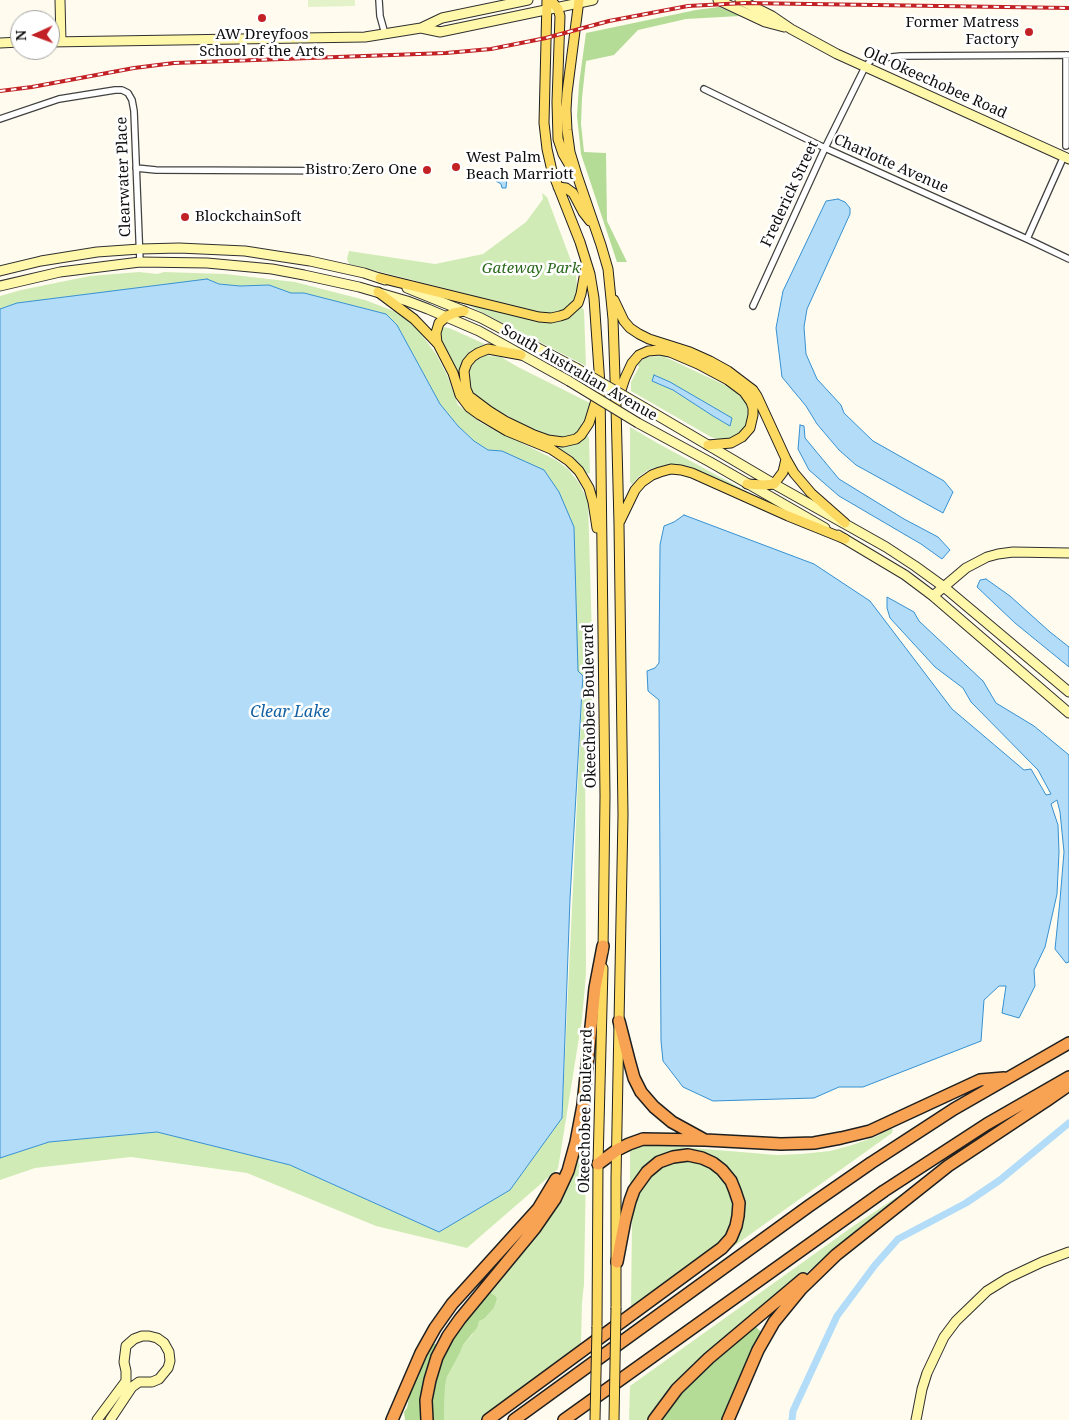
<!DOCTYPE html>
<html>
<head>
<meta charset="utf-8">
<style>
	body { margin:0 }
	#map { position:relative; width:1069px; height:1420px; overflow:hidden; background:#fffcef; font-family:"Noto Serif",serif }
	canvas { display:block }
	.north { position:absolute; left:10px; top:10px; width:50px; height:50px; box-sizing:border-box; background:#fff; border:1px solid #9f9f9f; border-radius:50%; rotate:268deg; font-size:14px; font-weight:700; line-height:20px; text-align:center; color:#0e0e0e }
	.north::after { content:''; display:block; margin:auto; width:18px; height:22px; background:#c22125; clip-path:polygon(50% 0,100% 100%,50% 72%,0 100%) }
</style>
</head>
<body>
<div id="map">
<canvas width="1069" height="1420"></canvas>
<div class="north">N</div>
</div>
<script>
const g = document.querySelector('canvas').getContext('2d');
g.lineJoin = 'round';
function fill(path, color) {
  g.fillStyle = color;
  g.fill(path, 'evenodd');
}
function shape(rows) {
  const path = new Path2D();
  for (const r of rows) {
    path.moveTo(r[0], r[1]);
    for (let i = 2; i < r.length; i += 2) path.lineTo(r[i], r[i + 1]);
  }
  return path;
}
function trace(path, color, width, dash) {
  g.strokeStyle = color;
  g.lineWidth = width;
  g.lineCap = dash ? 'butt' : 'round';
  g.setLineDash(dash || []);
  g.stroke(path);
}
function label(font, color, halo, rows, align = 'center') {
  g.font = font + ' "Noto Serif",serif';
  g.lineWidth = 5;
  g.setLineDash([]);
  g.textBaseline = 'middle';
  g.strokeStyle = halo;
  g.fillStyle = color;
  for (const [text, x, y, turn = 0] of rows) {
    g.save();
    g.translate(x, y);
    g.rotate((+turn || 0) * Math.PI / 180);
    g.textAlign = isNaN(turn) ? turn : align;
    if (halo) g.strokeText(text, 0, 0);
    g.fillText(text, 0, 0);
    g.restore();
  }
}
fill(shape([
	[542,193,547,197,576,274,577,287,574,300,567,309,555,314,542,313,349,264,347,259,349,251,435,264,483,254,526,222,543,199],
	[139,272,157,274,164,272,225,274,295,282,365,300,399,313,418,330,436,354,447,375,458,405,481,423,556,460,568,469,579,483,588,501,593,670,591,721,585,732,586,974,582,1019,558,1169,467,1248,376,1226,247,1173,131,1157,35,1168,0,1180,0,1158,49,1142,157,1132,290,1165,439,1232,510,1190,562,1118,583,676,578,672,502,451,488,450,474,441,458,426,440,404,397,325,386,314,304,293,291,293,269,285,240,286,219,284,207,279,17,303,0,309,0,296,21,290,90,276],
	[468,302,546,321,562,320,573,314,580,305,584,310,586,366,466,304],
	[443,327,449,328,485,344,472,350,466,355,459,379,449,354,441,343,441,331],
	[488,353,489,356,501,357,518,367,590,403,586,422,582,422,581,426,583,427,570,438,557,439,526,426,486,404,472,391,468,375,474,362],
	[663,356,729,387,745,400,748,410,748,419,744,430,737,437,723,441,711,437,631,391,631,382,639,367,637,363,647,357],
	[630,427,659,444,759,498,694,469,673,464,650,469,638,477,632,485,630,482],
	[587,435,589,438,590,473,586,474,575,459,564,451,553,447,570,446],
	[587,1110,584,1284,582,1303,581,1344,482,1420,444,1420,445,1387,447,1377,460,1353,463,1345,472,1335,479,1321,484,1319,494,1308,497,1299,496,1296,489,1292,542,1224],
	[890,1129,893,1129,892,1133,727,1251,737,1233,729,1174,678,1153,632,1186,630,1185,630,1150,641,1145,657,1145,777,1155,801,1154,830,1151,852,1145,875,1137],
	[680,1159,703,1162,724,1177,735,1207,730,1229,722,1241,631,1308,632,1218,638,1189,657,1168],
	[901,1194,676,1382,662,1400,648,1420,629,1420,630,1386,852,1227]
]), '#d1ebb7');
fill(shape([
	[719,7,740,16,686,19,638,30,614,55,586,61,582,98,581,124,584,152,606,153,607,221,627,262,617,262,581,154,577,116,579,84,586,33,696,10],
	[489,1292,496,1296,497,1299,494,1308,484,1319,479,1321,477,1328,463,1345,460,1353,447,1377,445,1387,444,1420,431,1420,433,1386,442,1356,456,1333],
	[755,1326,762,1333,748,1358,722,1420,658,1420,684,1387],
	[430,1343,436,1344,424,1379,421,1399,420,1420,405,1420,404,1412,407,1408,410,1393]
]), '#b4dc96');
fill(shape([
	[308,0,355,0,355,6,308,7]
]), '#e3f2c9');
const water = shape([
	[496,176,505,176,507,177,506,188,502,188,501,184,496,181,495,177,496,176],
	[838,199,845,202,850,208,850,214,807,309,804,327,806,354,817,379,841,405,844,413,873,441,944,481,953,492,943,513,856,465,839,450,817,424,806,406,782,377,776,328,783,291,826,201,838,199],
	[207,279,219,284,240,286,269,285,291,293,304,293,386,314,397,325,440,404,458,426,474,441,488,450,502,451,544,470,559,492,574,527,578,671,583,676,582,690,570,899,562,1118,510,1190,439,1232,290,1165,157,1132,49,1142,0,1158,0,309,17,303,207,279],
	[654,375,670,382,732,418,730,426,713,416,673,390,652,381,654,375],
	[800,425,804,426,805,438,839,479,904,519,938,537,950,550,942,559,921,544,839,496,809,470,798,449,800,425],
	[684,515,814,564,870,601,952,709,1024,770,1031,769,1046,795,1051,794,1038,770,971,702,963,688,935,667,890,618,887,608,887,597,914,612,919,621,983,681,996,703,1034,726,1069,755,1069,962,1066,963,1055,949,1060,900,1064,852,1060,812,1057,800,1051,804,1058,825,1059,852,1057,894,1045,947,1034,970,1035,986,1019,1018,1002,1013,1006,986,999,986,984,1000,981,1041,863,1087,839,1087,814,1098,713,1101,683,1087,663,1061,661,1041,659,700,648,691,647,671,655,668,659,663,660,545,664,526,674,522,684,515],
	[986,579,1010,596,1050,632,1069,647,1069,667,1015,623,977,587,980,580,986,579]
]);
fill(water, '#b2dcf8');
trace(water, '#3690d1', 1);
trace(shape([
	[792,1420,793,1411,837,1316,875,1265,898,1239,966,1203,1000,1180,1069,1123]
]), '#b2dcf8', 7);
const street = shape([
	[379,0,380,16,385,34],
	[704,89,825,148,1027,239,1069,259],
	[0,119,59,99,115,90,122,90,128,93,132,100,134,111,140,262],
	[1066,146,1066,55],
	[136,168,156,170,373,171],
	[1027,239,1064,156],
	[753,306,825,148,865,67,872,59,901,56,1069,55]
]);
const secondary = shape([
	[60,0,61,41],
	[718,0,765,22,784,27],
	[740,0,772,16,791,29,837,54,1069,159],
	[421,28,440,32,593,0],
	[50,42,365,37,421,28,442,18,528,0],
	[0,43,20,42],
	[0,271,41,261,97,252,140,249,179,248,245,251,277,256,310,261,364,273,385,280],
	[0,286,60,272,140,262,207,263,272,269,304,275,359,287,407,301,428,309,479,331,569,381],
	[407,288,481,318,576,368],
	[645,408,774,484,886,547,915,566,944,587,1069,692],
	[638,423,710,462,825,528],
	[838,535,905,575,933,596,1069,713],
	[933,596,966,568,987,557,998,554,1013,552,1069,553],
	[97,1420,126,1381,126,1371,124,1362,126,1346,134,1339,142,1336,149,1336,157,1338,164,1343,169,1352,170,1361,168,1368,159,1379,152,1382,139,1382,132,1387,110,1420],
	[916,1420,922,1389,927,1373,944,1337,956,1321,987,1291,1008,1278,1042,1262,1069,1252]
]);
const primary = shape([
	[547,0,544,123,547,149,552,171,580,242,590,274,594,298,600,385,605,796,603,952],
	[551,0,558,9,560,16,557,102,558,139,563,154,573,171],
	[579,0,567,93,566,110,567,130,570,152,577,175,601,245,608,269,613,319,616,407,619,524,623,815,616,1178,616,1308],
	[558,187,566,188,573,193,583,212,590,221],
	[380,278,539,317,551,318,560,316,566,314,578,303,581,294,586,266],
	[378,292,414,319,438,344,453,373,460,395,469,407,480,415,507,431,551,449,569,461,579,471,589,488,593,502,597,528],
	[614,300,624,321,630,328,639,334,649,339,690,352,710,361,728,371,753,390,757,396,786,459,794,473,811,493,845,523],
	[437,343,436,333,439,323,447,316,454,313,464,311],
	[521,355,488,349,478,353,472,357,467,363,464,371,466,389,469,396,489,411,505,421,534,435,548,440,563,442,576,439,581,435,589,423,597,397],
	[618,399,625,378,632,363,639,355,648,351,660,350,670,352,698,364,728,380,744,392,751,402,753,408,753,415,750,428,742,437,731,443,708,445],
	[747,484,764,485,774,484,783,472,786,459],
	[620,521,635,490,642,482,652,475,660,472,671,469,681,470,692,473,788,516,845,539],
	[597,1327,598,1164,603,968]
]);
const highway = shape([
	[619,1021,629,1060,634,1078,641,1092,654,1107,672,1122,703,1139],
	[598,1164,617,1150,629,1144,643,1139,705,1140,781,1144,814,1143,841,1138,870,1131,980,1080,1004,1078],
	[392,1420,421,1353,435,1328,452,1304,538,1209,556,1179],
	[427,1420,426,1400,430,1380,437,1357,448,1336,460,1319,535,1228,555,1199,568,1171,576,1142,583,1105,595,988,603,946],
	[488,1420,722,1248,731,1238,736,1226,738,1216,739,1203,735,1191,731,1181,722,1170,713,1163,702,1158,688,1155,673,1157,659,1162,647,1172,634,1190,630,1201,625,1220,617,1262],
	[514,1420,809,1206,871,1163,954,1109,1069,1043],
	[564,1420,884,1191,987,1124,1069,1077],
	[654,1420,677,1389,709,1358,803,1279],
	[728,1420,758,1350,774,1322,801,1289,836,1255,948,1166,1046,1101,1069,1085]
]);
trace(street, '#414141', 8);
trace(secondary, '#303030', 11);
trace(primary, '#1f1f1f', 11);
trace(highway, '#1f1f1f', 14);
trace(street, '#fff', 5.5);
trace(secondary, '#fff7aa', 9);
trace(primary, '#fcda61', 9);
trace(highway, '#f8a253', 11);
const rail = shape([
	[0,91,32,87,134,68,174,63,446,53,491,49,546,38,609,21,688,6,745,3,1069,8]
]);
trace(rail, '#c22125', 4);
trace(rail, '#fff', 2, [5.5]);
const secondaryBridge = shape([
	[576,368,645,408],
	[569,381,638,423]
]);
const primaryBridge = shape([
	[595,1420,597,1327],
	[614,1420,616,1308]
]);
trace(secondaryBridge, '#303030', 11, []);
trace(primaryBridge, '#1f1f1f', 11, []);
trace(secondaryBridge, '#fff7aa', 9);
trace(primaryBridge, '#fcda61', 9);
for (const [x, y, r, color] of [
	[262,18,5,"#c22125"],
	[1029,32,5,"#c22125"],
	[456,167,5,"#c22125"],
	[427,170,5,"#c22125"],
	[185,217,5,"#c22125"]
]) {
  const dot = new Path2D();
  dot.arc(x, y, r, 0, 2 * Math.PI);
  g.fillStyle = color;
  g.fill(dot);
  trace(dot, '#fff', 2);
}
label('15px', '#0e0e0e', '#fff', [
	["Former Matress",1019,23],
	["Factory",1019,40],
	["AW Dreyfoos",262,35,"center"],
	["School of the Arts",262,52,"center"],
	["West Palm",466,158,"left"],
	["Beach Marriott",466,175,"left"],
	["Bistro Zero One",417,170],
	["BlockchainSoft",195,217,"left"]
], 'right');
label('15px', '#0e0e0e', '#fff', [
	["Old Okeechobee Road",935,83,24],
	["Charlotte Avenue",891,164,24],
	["Clearwater Place",124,177,-92],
	["Frederick Street",790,194,-65],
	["South Australian Avenue",579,373,30],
	["Okeechobee Boulevard",590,706,-91],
	["Okeechobee Boulevard",586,1111,-89]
]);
label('italic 15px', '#2a681c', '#fff', [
	["Gateway Park",531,269]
]);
label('italic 16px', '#1361a4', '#fff', [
	["Clear Lake",290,712]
]);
</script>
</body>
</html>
